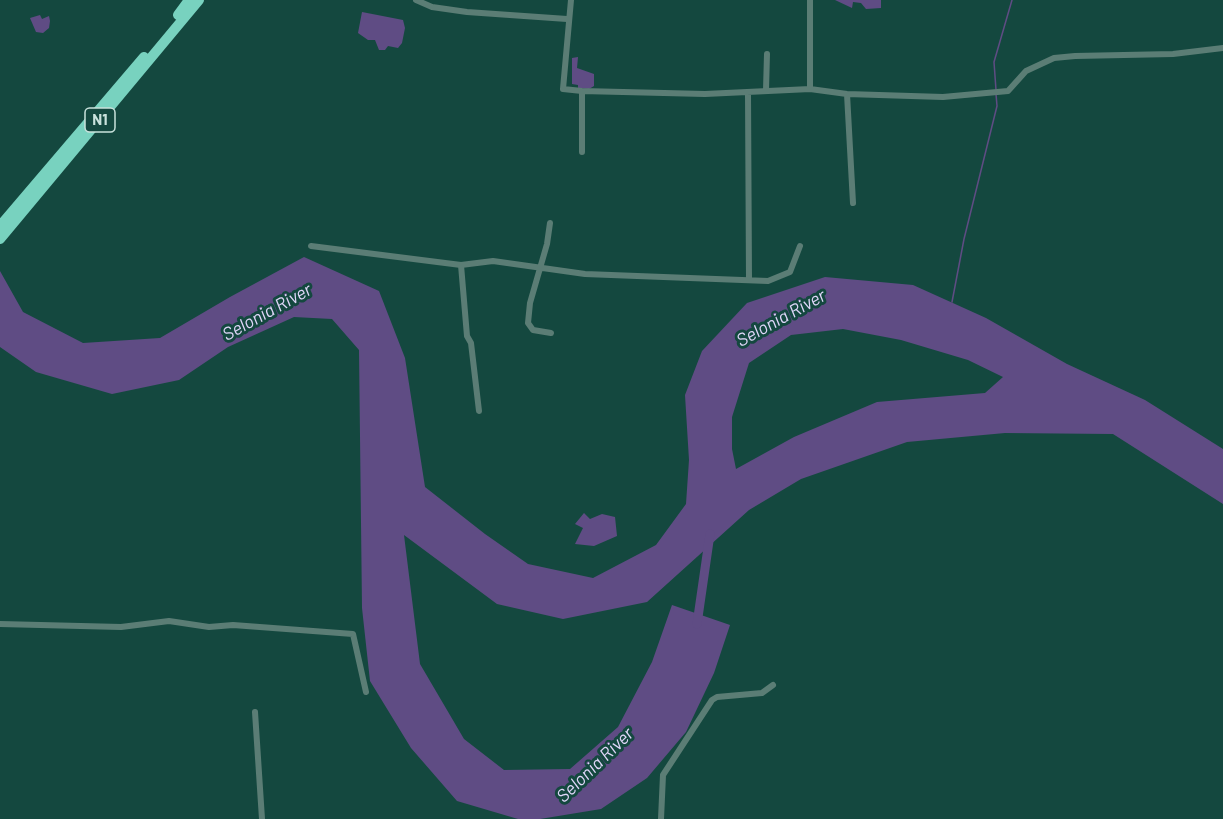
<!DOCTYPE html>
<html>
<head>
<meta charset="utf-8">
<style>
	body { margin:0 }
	canvas { display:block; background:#14483f }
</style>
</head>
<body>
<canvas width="1223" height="819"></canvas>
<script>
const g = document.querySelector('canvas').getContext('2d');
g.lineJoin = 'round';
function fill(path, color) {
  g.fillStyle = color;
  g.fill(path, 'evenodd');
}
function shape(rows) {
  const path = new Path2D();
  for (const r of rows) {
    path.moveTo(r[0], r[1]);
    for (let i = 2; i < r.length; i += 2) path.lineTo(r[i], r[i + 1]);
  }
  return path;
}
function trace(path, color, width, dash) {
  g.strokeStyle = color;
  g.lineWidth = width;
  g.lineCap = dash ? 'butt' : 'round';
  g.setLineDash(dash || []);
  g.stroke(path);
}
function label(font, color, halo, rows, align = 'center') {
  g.font = font + ' Barlow,sans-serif';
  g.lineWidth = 6;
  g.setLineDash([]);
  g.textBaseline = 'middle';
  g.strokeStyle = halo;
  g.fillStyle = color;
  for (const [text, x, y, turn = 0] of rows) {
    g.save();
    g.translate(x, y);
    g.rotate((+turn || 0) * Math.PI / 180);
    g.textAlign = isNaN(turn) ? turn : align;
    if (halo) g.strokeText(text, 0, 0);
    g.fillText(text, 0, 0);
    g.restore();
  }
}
fill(shape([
	[835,0,881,0,881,8,866,9,861,3,853,2,852,8],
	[362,12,403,20,405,28,402,43,398,48,388,46,385,50,379,50,375,40,368,40,358,33],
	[40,15,42,19,49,16,50,21,49,28,43,33,36,32,30,18],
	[578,57,577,68,594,74,594,86,589,89,578,88,578,85,572,84,572,58],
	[304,257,379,291,405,358,425,487,485,534,528,564,593,578,656,545,686,504,689,460,685,395,702,351,747,303,825,277,913,285,986,318,1067,364,1145,400,1223,449,1223,504,1113,434,1005,433,907,442,801,479,749,510,647,602,563,619,497,604,404,535,420,664,464,739,504,770,570,769,618,727,652,662,672,605,730,625,714,673,686,732,647,778,601,809,540,819,518,819,457,801,411,748,370,681,362,608,359,350,332,319,294,317,228,347,179,380,112,394,36,372,0,347,0,271,23,312,83,343,160,338,230,297],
	[843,329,901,340,968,360,1003,377,985,393,877,402,794,437,736,469,732,449,732,417,749,363,791,335],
	[584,513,590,519,602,514,615,517,617,536,594,546,575,544,583,528,575,524]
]), '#5f4c84');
trace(shape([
	[996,90,994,62,1012,0],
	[952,302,964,239,997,106,996,94]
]), '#5f4c84', 1.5);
trace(shape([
	[697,624,710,534]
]), '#5f4c84', 9);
trace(shape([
	[416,0,432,7,467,12,567,19],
	[571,0,563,89,582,91,705,94,810,89,847,94,943,97,1008,91,1026,71,1054,58,1075,56,1173,54,1223,48],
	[810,89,810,0],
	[766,90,767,54],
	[582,91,582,152],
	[748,93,749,280],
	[847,94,853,203],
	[550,223,547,244,530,303,528,323,533,330,551,333],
	[311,246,461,265,493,261,585,274,768,281,790,272,800,246],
	[461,265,467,336,471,343,479,411],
	[0,624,121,627,169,621,209,627,233,625,353,634,366,692],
	[255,712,262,819],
	[661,819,663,775,712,700,717,697,762,693,773,685]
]), '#5b7d75', 6);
trace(shape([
	[178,15,189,0],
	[0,226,144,57],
	[0,239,199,0]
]), '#78d2bf', 10);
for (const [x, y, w] of [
	[100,120,30]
]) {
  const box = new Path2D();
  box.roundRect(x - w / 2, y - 12, w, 24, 4.5);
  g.fillStyle = '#14483f';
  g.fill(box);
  trace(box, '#c9e2dc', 1.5);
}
label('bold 15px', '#c9e2dc', null, [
	["N1",100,120]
]);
label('italic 18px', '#e1d7fa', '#14483f', [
	["Selonia River",267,312,-29],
	["Selonia River",781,318,-29],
	["Selonia River",595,765,-44]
]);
</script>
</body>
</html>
